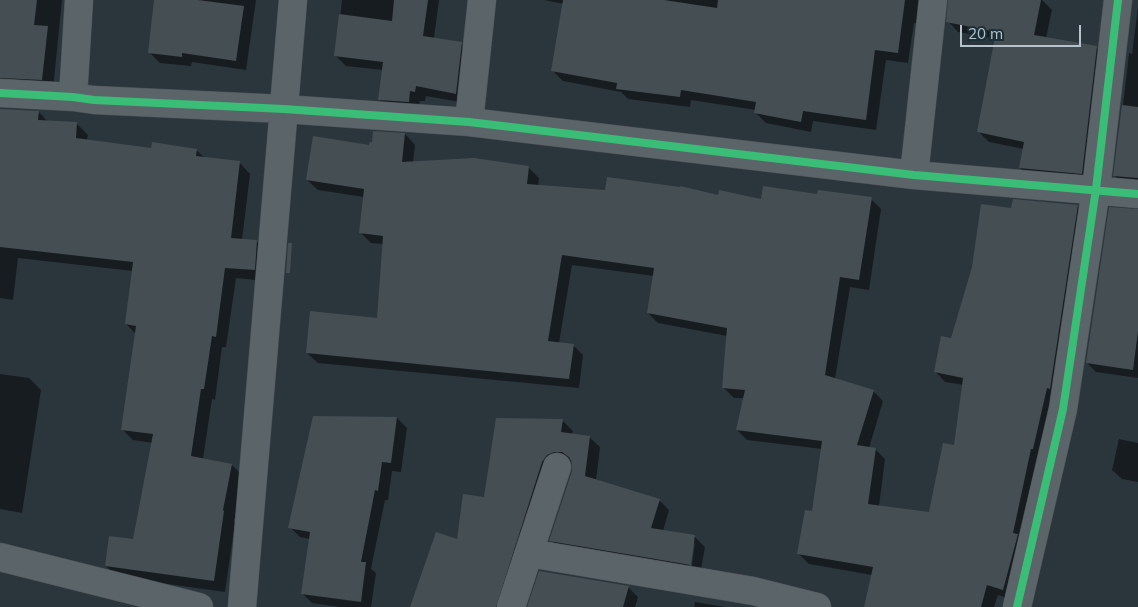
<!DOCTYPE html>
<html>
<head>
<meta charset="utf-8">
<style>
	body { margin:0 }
	#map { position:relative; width:1138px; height:607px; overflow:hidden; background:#2b363c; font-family:Mulish,sans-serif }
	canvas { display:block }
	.scale { position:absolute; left:960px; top:25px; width:121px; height:22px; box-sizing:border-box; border:2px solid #b5c4cc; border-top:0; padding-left:6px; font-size:15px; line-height:18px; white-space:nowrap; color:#b5c4cc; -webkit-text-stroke:4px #1d2f38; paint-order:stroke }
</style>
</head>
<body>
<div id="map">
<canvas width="1138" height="607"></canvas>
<div class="scale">20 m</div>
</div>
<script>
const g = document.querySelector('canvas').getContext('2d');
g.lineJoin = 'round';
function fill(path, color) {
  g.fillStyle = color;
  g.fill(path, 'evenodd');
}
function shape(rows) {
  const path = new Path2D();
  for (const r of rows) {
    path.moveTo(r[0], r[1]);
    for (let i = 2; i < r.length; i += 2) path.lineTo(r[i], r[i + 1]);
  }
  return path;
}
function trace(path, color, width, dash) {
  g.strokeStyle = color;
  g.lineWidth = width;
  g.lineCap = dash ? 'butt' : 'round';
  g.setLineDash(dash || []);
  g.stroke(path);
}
fill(shape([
	[0,0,62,0,53,90,0,94],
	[155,0,256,0,246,70,192,62,191,66,160,63,150,53],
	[342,0,439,0,434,38,461,43,471,53,466,103,426,96,425,101,420,101,418,111,389,109,379,99,383,70,346,66,336,56],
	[544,0,933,0,926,25,914,23,908,63,886,60,876,130,813,121,811,132,766,123,755,112,756,110,691,100,690,107,628,99,621,92,563,81,552,70,564,4],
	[950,0,1042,0,1052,10,1046,38,1096,47,1107,58,1092,184,1031,178,1020,168,1024,149,989,142,978,131,996,39,958,32,948,21],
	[1138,7,1138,186,1124,185,1115,176,1129,53,1132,54],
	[0,110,39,112,48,122,76,123,88,135,87,140,152,150,196,150,205,158,239,162,250,174,242,240,257,242,268,253,265,281,236,278,226,347,222,347,215,400,212,399,203,459,232,465,243,476,234,522,235,523,225,592,117,577,106,566,134,540,153,443,133,440,122,429,136,334,126,324,133,271,18,258,13,300,0,298],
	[405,134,415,145,413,163,528,167,539,178,538,186,606,192,719,196,762,201,818,195,871,199,881,209,869,290,850,287,835,379,873,391,883,401,869,448,875,449,885,459,879,506,930,514,955,446,964,385,945,382,935,371,952,340,1012,210,1077,206,1088,216,1013,600,998,595,994,607,866,607,872,575,809,564,798,553,813,512,822,449,747,440,737,430,744,398,734,398,723,387,727,336,658,323,648,313,654,276,572,265,559,343,573,345,583,355,579,388,318,363,307,353,378,319,384,244,371,243,360,232,364,197,318,190,307,180,370,146],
	[1138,211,1138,378,1096,372,1087,363],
	[0,374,29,378,41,390,22,513,0,509],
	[314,417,397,418,407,428,401,472,392,471,388,500,385,500,371,569,376,573,371,607,340,607,312,603,302,593,310,539,300,537,290,527],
	[563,421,573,431,572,434,589,437,600,447,596,480,659,500,669,510,663,531,695,537,705,547,700,574,561,550,551,540,573,472,572,462,564,461,508,607,412,607,458,541,485,498],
	[693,543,695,543,691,571,688,571],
	[1119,439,1138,443,1138,482,1122,479,1112,470],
	[628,587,638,597,635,607,529,607],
	[695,602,725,607,694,607]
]), '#0007');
fill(shape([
	[0,0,37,0,34,25,48,26,42,80,0,78],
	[154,0,198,0,244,6,236,61,182,53,182,57,148,53],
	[394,0,428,0,423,36,462,42,456,94,416,86,415,92,410,91,409,102,378,100,383,62,334,56,339,14,392,21],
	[563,0,664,0,717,8,718,0,905,0,898,53,875,50,866,120,803,111,801,122,754,113,756,102,681,90,680,97,616,89,617,83,551,71],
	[948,0,1041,0,1034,35,1097,46,1082,174,1019,168,1024,142,977,132,996,32,946,22],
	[1122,105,1138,107,1138,178,1113,176],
	[0,109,39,111,38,120,77,122,76,138,151,148,152,142,197,149,196,156,240,161,231,238,257,240,255,270,225,268,216,337,212,336,204,389,201,389,191,456,232,464,223,510,224,511,214,581,105,566,109,536,133,539,153,434,121,430,136,326,125,324,133,262,0,247],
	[373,131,405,133,402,162,474,158,529,166,527,184,605,190,607,177,680,187,680,186,718,195,719,190,761,199,763,186,817,194,818,190,872,197,859,280,840,277,825,375,874,390,857,445,876,448,868,504,929,512,943,443,954,445,963,378,934,372,941,336,951,338,972,267,981,204,1011,208,1013,199,1078,205,1050,389,1047,388,1033,449,1031,449,1013,533,1018,534,1003,590,987,585,981,607,864,607,873,567,797,554,805,510,812,511,822,441,736,430,745,390,722,388,727,328,647,313,654,268,562,255,548,341,574,344,569,379,306,353,310,311,377,318,383,236,359,233,364,189,306,180,313,136,369,145,370,142,372,142],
	[1109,207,1138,209,1138,331,1133,370,1086,363],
	[288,243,292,243,290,273,286,273],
	[313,416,397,417,391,463,382,462,378,491,375,490,361,562,366,562,361,602,301,594,310,532,288,528],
	[496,418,563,419,561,432,590,436,585,476,660,499,651,528,695,535,691,565,549,541,572,471,572,463,569,457,562,452,554,452,547,455,542,462,496,607,410,607,436,532,457,539,463,494,484,497],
	[539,571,629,586,623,607,527,607]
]), '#454e53');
const street = shape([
	[0,93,73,97,94,100,284,109,469,122,914,175,1138,194],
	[73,97,79,0],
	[469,122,482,0],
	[914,175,933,0],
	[529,553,753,591,817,607],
	[0,557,199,607],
	[242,607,293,0],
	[511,607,557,467],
	[1017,607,1063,409,1096,189,1118,0]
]);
trace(street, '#495156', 29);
trace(street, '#5b6469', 28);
trace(shape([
	[0,93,73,97,94,100,284,109,469,122,914,175,1138,194],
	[1017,607,1063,409,1096,189,1118,0]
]), '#3abd76', 8);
</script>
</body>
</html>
